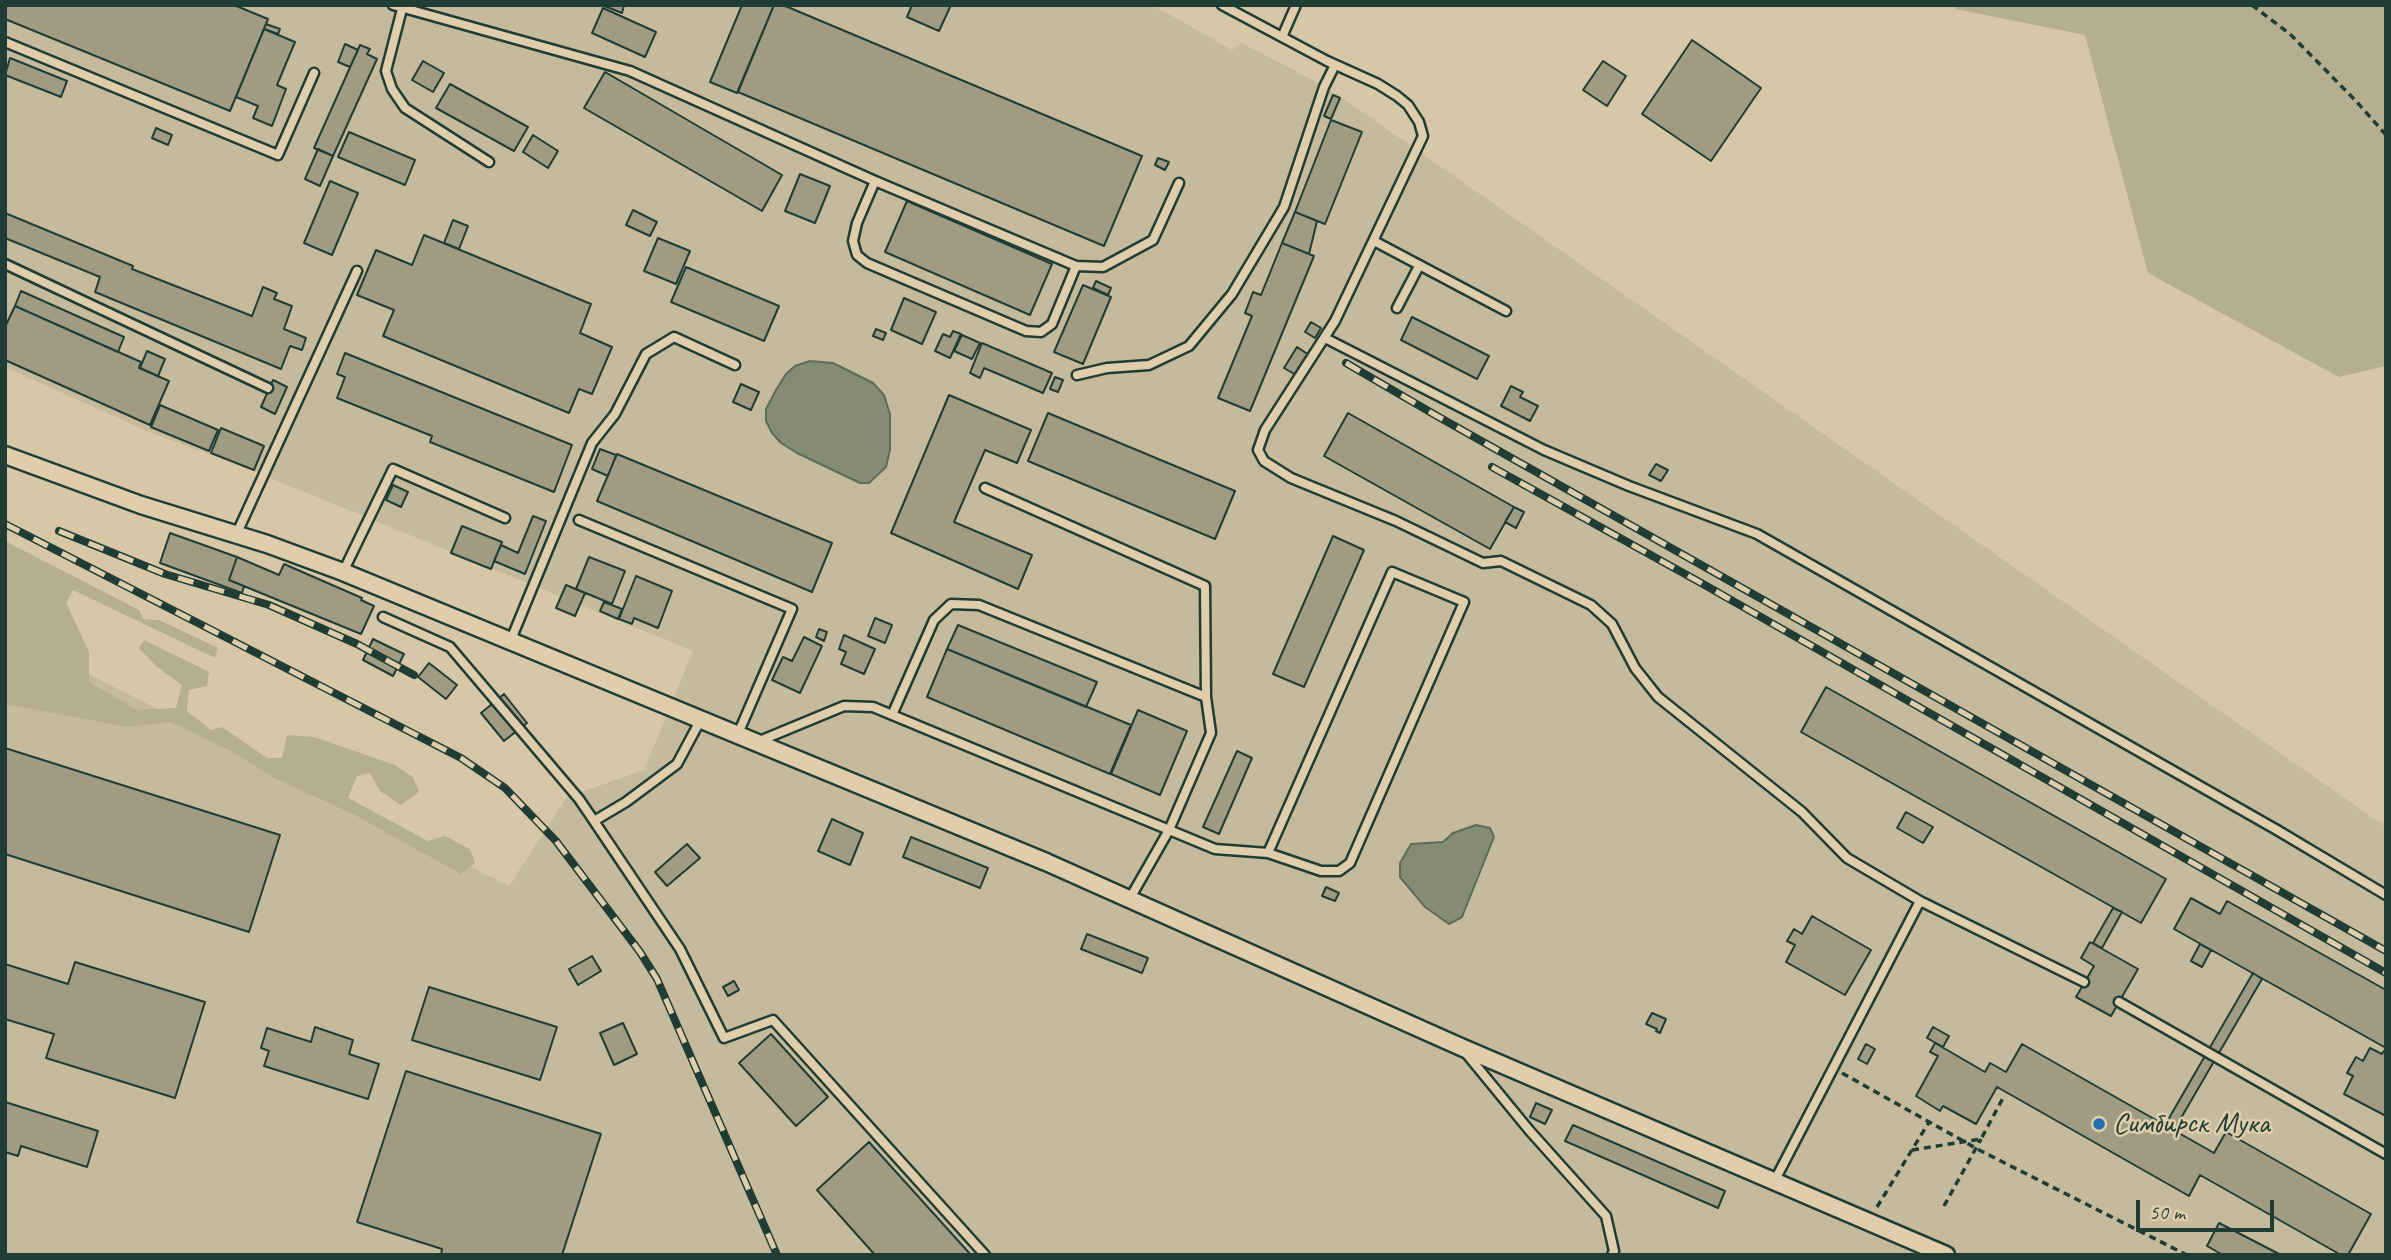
<!DOCTYPE html>
<html>
<head>
<meta charset="utf-8">
<style>
	body { margin:0 }
	#map { position:relative; width:2391px; height:1260px; overflow:hidden; background:#d7c7a6; font-family:Caveat,sans-serif }
	canvas { display:block }
	.frame { position:absolute; inset:0; border:7px solid #1f3d34; pointer-events:none }
	.scale { position:absolute; left:2136px; top:1200px; width:138px; height:32px; box-sizing:border-box; border:4px solid #1f3d34; border-top:0; padding-left:9px; font-size:21px; line-height:24px; white-space:nowrap; color:#1f3d34; -webkit-text-stroke:5px #dfcdab; paint-order:stroke }
</style>
</head>
<body>
<div id="map">
<canvas width="2391" height="1260"></canvas>
<div class="frame"></div>
<div class="scale">50 m</div>
</div>
<script>
const g = document.querySelector('canvas').getContext('2d');
g.lineJoin = 'round';
function fill(path, color) {
  g.fillStyle = color;
  g.fill(path, 'evenodd');
}
function shape(rows) {
  const path = new Path2D();
  for (const r of rows) {
    path.moveTo(r[0], r[1]);
    for (let i = 2; i < r.length; i += 2) path.lineTo(r[i], r[i + 1]);
  }
  return path;
}
function trace(path, color, width, dash) {
  g.strokeStyle = color;
  g.lineWidth = width;
  g.lineCap = dash ? 'butt' : 'round';
  g.setLineDash(dash || []);
  g.stroke(path);
}
function label(font, color, halo, rows, align = 'center') {
  g.font = font + ' Caveat,sans-serif';
  g.lineWidth = 5;
  g.setLineDash([]);
  g.textBaseline = 'middle';
  g.strokeStyle = halo;
  g.fillStyle = color;
  for (const [text, x, y, turn = 0] of rows) {
    g.save();
    g.translate(x, y);
    g.rotate((+turn || 0) * Math.PI / 180);
    g.textAlign = isNaN(turn) ? turn : align;
    if (halo) g.strokeText(text, 0, 0);
    g.fillText(text, 0, 0);
    g.restore();
  }
}
fill(shape([
	[5,5,1153,5,1232,50,1241,43,1309,78,1341,97,2386,827,2386,1255,5,1255,5,632,509,886,567,797,644,770,693,651,251,470,147,431,5,367]
]), '#c6ba9c');
fill(shape([
	[1954,5,2386,5,2386,366,2339,377,2148,273,2085,35,1956,9],
	[5,541,139,610,143,619,159,620,218,648,215,658,73,590,66,603,89,652,89,682,137,710,176,708,182,685,156,666,139,648,144,640,209,672,207,686,189,690,187,711,211,730,222,727,267,758,282,758,287,735,314,737,395,765,413,777,419,792,401,805,380,791,370,773,357,776,348,798,428,841,445,836,470,849,475,863,461,874,353,814,272,777,235,753,171,722,128,727,5,704]
]), '#b5ae91');
const water = shape([
	[810,361,833,363,873,383,884,395,890,414,890,450,886,467,869,483,860,483,797,453,781,443,772,433,766,421,766,409,776,390,786,374,795,366,810,361],
	[1476,825,1490,828,1494,837,1462,917,1449,924,1425,907,1400,877,1400,863,1411,844,1443,842,1453,833,1476,825]
]);
fill(water, '#868b74');
trace(water, '#5d6c5a', 2);
const building = shape([
	[5,5,234,5,268,19,230,111,5,19,5,5],
	[602,5,624,5,622,13,602,5],
	[742,5,774,5,737,93,710,82,742,5],
	[774,5,783,5,1142,156,1104,246,738,92,774,5],
	[912,5,951,5,939,31,907,17,912,5],
	[603,8,656,32,645,57,592,33,603,8],
	[266,24,280,29,278,34,264,29,266,24],
	[264,29,295,42,277,85,286,89,272,126,253,118,258,106,236,97,264,29],
	[1692,40,1761,88,1711,161,1642,114,1692,40],
	[345,44,358,50,350,67,338,62,345,44],
	[360,45,370,49,367,54,377,59,333,156,314,148,360,45],
	[10,58,67,81,61,97,5,75,10,58],
	[423,61,444,73,433,92,412,80,423,61],
	[1603,61,1626,76,1607,106,1583,90,1603,61],
	[605,72,782,175,762,211,584,108,605,72],
	[450,84,528,127,514,151,436,108,450,84],
	[1333,95,1340,98,1331,119,1324,116,1333,95],
	[1331,120,1362,132,1325,224,1295,212,1331,120],
	[156,128,172,135,168,145,152,138,156,128],
	[349,132,415,160,405,185,338,157,349,132],
	[533,135,558,151,548,168,523,152,533,135],
	[318,149,333,156,320,186,305,179,318,149],
	[1158,158,1169,162,1165,170,1155,165,1158,158],
	[800,174,830,186,815,223,785,211,800,174],
	[330,181,358,193,332,255,304,243,330,181],
	[907,201,1052,264,1030,315,885,252,907,201],
	[633,210,657,222,650,236,626,225,633,210],
	[1295,212,1317,221,1309,254,1282,243,1295,212],
	[5,213,133,266,132,269,252,316,263,287,277,293,274,299,292,306,284,329,306,338,302,350,290,346,281,369,95,292,100,277,5,238,5,213],
	[453,220,468,226,459,249,444,243,453,220],
	[424,235,591,304,580,333,612,347,592,394,579,389,569,413,383,336,394,310,357,295,376,250,412,265,424,235],
	[658,238,690,251,676,284,644,271,658,238],
	[1282,243,1314,256,1250,411,1218,398,1252,316,1245,313,1253,292,1261,295,1282,243],
	[686,267,779,306,764,341,671,302,686,267],
	[1096,281,1111,288,1108,295,1093,288,1096,281],
	[1083,285,1111,297,1083,364,1054,352,1083,285],
	[21,291,124,337,118,352,15,306,21,291],
	[904,298,936,312,922,344,891,330,904,298],
	[15,306,141,362,139,368,169,381,150,425,5,360,5,327,15,306],
	[1412,317,1489,356,1477,379,1401,340,1412,317],
	[1311,322,1321,328,1315,338,1305,332,1311,322],
	[876,329,886,333,883,340,873,336,876,329],
	[953,331,961,334,950,358,935,351,943,334,950,337,953,331],
	[962,335,980,343,972,359,954,351,962,335],
	[982,343,1052,373,1043,393,984,368,980,378,970,373,982,343],
	[1297,347,1309,355,1296,375,1284,368,1297,347],
	[147,351,165,359,158,376,140,368,147,351],
	[345,353,572,445,554,492,430,442,432,436,337,398,345,377,337,374,345,353],
	[1055,377,1063,380,1058,392,1050,389,1055,377],
	[273,380,287,387,275,414,261,407,273,380],
	[741,384,759,392,751,410,733,402,741,384],
	[1511,386,1523,392,1520,397,1538,406,1530,421,1501,406,1511,386],
	[949,395,1031,430,1017,463,985,450,954,522,1032,555,1018,589,891,533,949,395],
	[160,405,218,430,209,451,151,427,160,405],
	[1048,413,1235,491,1215,539,1028,461,1048,413],
	[1348,413,1514,507,1490,549,1324,456,1348,413],
	[221,428,264,446,254,470,211,453,221,428],
	[600,449,616,455,608,476,592,469,600,449],
	[617,454,832,543,812,592,597,501,617,454],
	[1656,464,1668,470,1661,481,1649,475,1656,464],
	[393,485,408,492,401,507,386,500,393,485],
	[1514,507,1524,512,1516,528,1505,522,1514,507],
	[533,516,546,521,525,574,494,561,501,545,518,553,533,516],
	[462,526,502,542,491,569,451,553,462,526],
	[170,533,237,557,229,580,244,586,242,593,160,563,170,533],
	[1333,536,1364,550,1304,687,1273,674,1333,536],
	[237,557,279,575,284,564,362,598,361,600,374,606,361,634,229,580,237,557],
	[589,557,625,571,612,604,576,589,589,557],
	[636,576,672,591,658,628,634,618,632,624,619,619,636,576],
	[566,585,585,593,575,616,556,608,566,585],
	[604,602,622,609,618,619,600,611,604,602],
	[875,618,892,625,885,643,868,636,875,618],
	[958,625,1097,682,1086,707,947,649,958,625],
	[819,629,827,632,824,641,816,637,819,629],
	[844,635,875,649,864,674,841,664,846,652,839,649,844,635],
	[804,637,822,646,800,693,772,680,783,657,792,661,804,637],
	[373,639,404,654,393,676,363,660,373,639],
	[947,649,1131,725,1110,774,927,697,947,649],
	[429,663,457,685,446,699,418,677,429,663],
	[1826,687,2166,879,2141,923,1801,732,1826,687],
	[504,694,527,723,504,741,481,713,504,694],
	[1138,710,1187,731,1160,795,1111,774,1138,710],
	[5,748,280,835,249,932,5,854,5,748],
	[1237,751,1252,758,1219,834,1203,827,1237,751],
	[1906,812,1933,827,1923,843,1897,828,1906,812],
	[832,819,863,833,850,865,818,851,832,819],
	[911,837,988,868,980,888,903,857,911,837],
	[687,844,700,858,667,886,655,872,687,844],
	[1326,887,1339,893,1335,901,1322,896,1326,887],
	[2191,898,2220,914,2227,901,2386,990,2386,1048,2174,929,2191,898],
	[2113,908,2122,912,2102,948,2093,943,2113,908],
	[1812,916,1871,950,1845,995,1786,962,1795,945,1787,941,1794,929,1802,934,1812,916],
	[1087,934,1148,958,1142,973,1081,949,1087,934],
	[2090,942,2138,969,2111,1016,2076,997,2094,966,2081,958,2090,942],
	[2200,944,2211,950,2202,967,2191,961,2200,944],
	[592,956,601,971,578,985,569,969,592,956],
	[75,962,205,1002,175,1098,46,1058,54,1034,5,1019,5,964,68,984,75,962],
	[2253,973,2262,979,2174,1130,2165,1125,2253,973],
	[734,981,739,990,728,996,723,987,734,981],
	[429,987,557,1027,540,1080,412,1040,429,987],
	[1652,1013,1666,1019,1660,1033,1656,1031,1657,1029,1646,1024,1652,1013],
	[623,1023,637,1054,614,1065,600,1033,623,1023],
	[315,1027,353,1040,349,1054,379,1064,368,1099,264,1066,269,1051,261,1048,267,1028,311,1042,315,1027],
	[1933,1027,1949,1036,1943,1047,1927,1038,1933,1027],
	[771,1034,828,1097,796,1126,739,1063,771,1034],
	[1935,1043,1985,1072,1990,1063,2006,1072,2022,1044,2214,1153,2226,1132,2371,1214,2348,1255,2341,1255,2200,1175,2189,1196,1997,1087,1976,1124,1943,1106,1940,1111,1916,1096,1938,1056,1930,1052,1935,1043],
	[1866,1044,1875,1049,1867,1064,1858,1059,1866,1044],
	[2370,1048,2382,1054,2386,1048,2386,1116,2344,1094,2353,1076,2347,1073,2356,1057,2363,1061,2370,1048],
	[406,1071,601,1134,562,1255,441,1255,442,1249,357,1222,406,1071],
	[5,1102,98,1131,87,1167,21,1146,18,1156,5,1152,5,1102],
	[1536,1103,1552,1110,1545,1124,1530,1117,1536,1103],
	[1573,1125,1725,1191,1718,1208,1565,1141,1573,1125],
	[869,1142,971,1255,875,1255,817,1190,869,1142],
	[2219,1223,2281,1255,2223,1255,2207,1246,2219,1223]
]);
fill(building, '#9f9c83');
trace(building, '#1f3d34', 2);
const lane = shape([
	[393,5,630,71,875,181,1076,266,1103,267,1153,240,1179,183],
	[1222,5,1327,61,1378,84,1397,96,1408,105,1419,122,1423,136,1335,321,1265,430,1258,450,1264,461,1291,478,1396,521,1483,563,1501,561,1591,605,1612,624,1635,668,1658,697,1802,812,1847,858,1920,901],
	[402,9,386,71,392,89,405,108,489,162],
	[1282,37,1296,5],
	[5,42,278,155,314,73],
	[875,181,857,223,853,241,857,255,867,263,1026,331,1041,332,1052,324,1076,266],
	[1374,241,1506,311],
	[5,264,268,388],
	[1397,308,1419,266],
	[1325,338,1544,450,1629,486,1757,534,2277,830,2386,895],
	[1077,375,1107,368,1149,365,1189,346,1232,294,1284,207,1324,87,1335,65],
	[985,488,1205,586,1206,697],
	[579,520,792,609,737,736],
	[236,535,357,271],
	[343,572,393,469,505,518],
	[383,617,450,647,579,799,594,821],
	[510,642,592,443,615,414,646,354,674,337,735,365],
	[892,715,934,620,951,604,979,605,1206,697,1211,733,1169,830,1129,900],
	[700,721,677,764,626,802,594,821,680,949,724,1038,773,1020,985,1255],
	[757,742,844,706,873,707,1215,849,1268,853,1392,572,1464,602,1350,863,1339,871,1321,871,1268,853],
	[2119,1002,2386,1154],
	[1465,1052,1529,1130,1606,1216,1614,1251,1612,1255],
	[1775,1180,1920,901,2084,982]
]);
const street = shape([
	[5,455,141,505,267,544,343,572,1046,862,1461,1047,1946,1255]
]);
trace(lane, '#1f3d34', 13);
trace(street, '#1f3d34', 21);
trace(shape([
	[2252,5,2290,34,2357,102,2386,135],
	[1842,1073,1981,1151,2187,1255],
	[1912,1150,1981,1139,2003,1098],
	[1944,1206,1981,1139],
	[1877,1207,1929,1122]
]), '#1f3d34', 3.5, [7, 5]);
trace(lane, '#dfcdab', 8);
trace(street, '#dfcdab', 16);
const rail = shape([
	[1346,363,1437,416,2386,951],
	[1492,467,1703,584,2386,973],
	[5,524,461,758,505,788,556,841,640,952,657,979,777,1255],
	[59,531,165,574,269,605,357,644,414,675]
]);
trace(rail, '#1f3d34', 8);
trace(rail, '#dfcdab', 5, [16]);
for (const [x, y, r, color] of [
	[2099,1124,7,"#1f6fb2"]
]) {
  const dot = new Path2D();
  dot.arc(x, y, r, 0, 2 * Math.PI);
  g.fillStyle = color;
  g.fill(dot);
  trace(dot, '#dfcdab', 2.5);
}
label('30px', '#1f3d34', '#dfcdab', [
	["Симбирск Мука",2113,1124]
], 'left');
</script>
</body>
</html>
